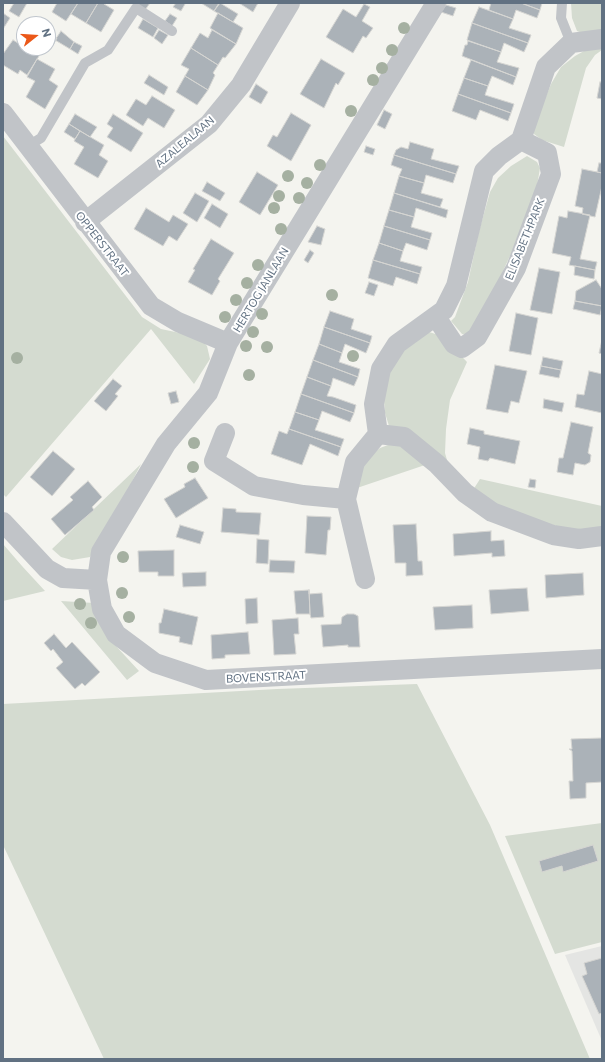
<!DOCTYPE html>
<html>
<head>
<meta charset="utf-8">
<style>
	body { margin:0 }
	#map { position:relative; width:605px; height:1062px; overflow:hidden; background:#f4f4ef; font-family:Commissioner,sans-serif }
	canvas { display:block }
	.frame { position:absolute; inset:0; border:4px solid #617182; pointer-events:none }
	.north { position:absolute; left:16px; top:16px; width:40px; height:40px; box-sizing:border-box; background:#fff; border:1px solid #c0c6cd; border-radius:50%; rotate:73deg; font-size:11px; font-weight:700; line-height:16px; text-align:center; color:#617182 }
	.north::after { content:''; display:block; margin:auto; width:14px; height:18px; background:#eb5819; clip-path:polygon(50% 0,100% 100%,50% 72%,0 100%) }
</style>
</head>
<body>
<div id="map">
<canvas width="605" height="1062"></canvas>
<div class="frame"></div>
<div class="north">N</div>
</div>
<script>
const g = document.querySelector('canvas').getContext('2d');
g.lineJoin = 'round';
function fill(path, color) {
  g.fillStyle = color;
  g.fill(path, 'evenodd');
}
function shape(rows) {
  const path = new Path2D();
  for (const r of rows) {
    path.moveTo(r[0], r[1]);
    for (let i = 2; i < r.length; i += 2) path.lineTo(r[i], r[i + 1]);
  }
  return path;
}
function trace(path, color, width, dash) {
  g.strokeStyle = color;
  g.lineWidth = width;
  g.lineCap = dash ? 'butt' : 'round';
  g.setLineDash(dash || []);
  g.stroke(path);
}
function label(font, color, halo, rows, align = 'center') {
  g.font = font + ' Commissioner,sans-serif';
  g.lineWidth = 4;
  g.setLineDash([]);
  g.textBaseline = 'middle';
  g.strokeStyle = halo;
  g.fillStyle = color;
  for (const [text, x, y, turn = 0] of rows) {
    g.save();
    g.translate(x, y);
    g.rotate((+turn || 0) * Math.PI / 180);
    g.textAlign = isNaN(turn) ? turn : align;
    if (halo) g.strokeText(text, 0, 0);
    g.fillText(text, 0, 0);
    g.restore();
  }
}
fill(shape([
	[602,946,602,1041,565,955]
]), '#e4e5e3');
fill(shape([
	[571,3,602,3,602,32,587,35,577,31,572,18],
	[602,47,602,50,595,55,586,68,564,147,542,140,534,134,534,125,551,84,561,67,575,56,584,51],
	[3,136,142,317,161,329,199,337,207,346,210,359,194,384,151,329,6,497,3,494],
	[527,156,537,162,540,168,537,186,520,234,481,319,468,335,462,334,451,321,455,317,468,282,479,231,490,192,498,178,511,166],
	[429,332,442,336,467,362,450,400,446,429,445,453,449,467,389,426,385,413,383,389,392,368,402,352],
	[388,445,399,445,425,465,357,488,362,465,367,458,380,448],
	[141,464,108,529,90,557,72,560,61,557,52,549],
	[480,479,602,506,602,528,568,530,502,508,473,490],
	[3,544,22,566,45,591,3,601],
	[61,601,94,603,116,646,139,671,127,680],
	[417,684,490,825,590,1059,104,1059,3,845,3,704,277,689],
	[602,823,602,942,555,954,505,836]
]), '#d4dbd0');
const building = shape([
	[14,3,27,3,19,17,9,11,14,3],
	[57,3,78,3,66,21,52,12,57,3],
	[78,3,98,3,86,23,71,14,78,3],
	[98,3,105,3,104,4,114,10,101,32,86,23,98,3],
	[134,3,150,3,145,10,134,3],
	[176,3,184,3,185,4,181,11,173,7,176,3],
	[201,3,219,3,214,11,201,3],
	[220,3,238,14,233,22,214,11,220,3],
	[239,3,258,3,253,12,239,3],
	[491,3,521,3,540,10,537,18,516,10,513,19,489,10,491,3],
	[521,3,542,3,540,10,521,3],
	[364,4,370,7,362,21,373,28,366,38,363,36,353,53,326,37,343,9,356,17,364,4],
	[446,5,456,8,453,16,441,12,446,5],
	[479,7,513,19,509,28,531,35,528,43,472,23,479,7],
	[3,13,10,18,3,29,3,13],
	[218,13,243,28,236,44,210,28,218,13],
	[170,14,177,18,172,26,165,21,170,14],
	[143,19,158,28,153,37,138,28,143,19],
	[472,23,528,43,524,52,504,43,501,52,467,40,472,23],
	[159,30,168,35,162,44,154,38,159,30],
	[212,30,236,44,225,58,223,57,218,65,191,48,200,33,208,38,212,30],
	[61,31,74,42,70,49,55,40,61,31],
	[48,33,57,38,53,45,48,42,48,33],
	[13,40,39,56,27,75,20,70,18,74,3,65,3,54,13,40],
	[468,41,501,52,497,62,519,68,516,77,462,56,465,45,467,45,468,41],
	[48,42,52,45,49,50,46,48,48,48,48,42],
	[74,42,82,46,78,54,70,49,74,42],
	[191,48,218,65,213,73,215,75,208,90,185,76,189,69,181,65,191,48],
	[37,59,55,69,49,80,58,86,45,109,26,97,35,81,27,77,37,59],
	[321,59,345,73,338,85,336,83,324,108,300,94,321,59],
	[471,60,516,77,513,85,492,76,488,86,464,78,471,60],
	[149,75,168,87,164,95,144,83,149,75],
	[185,76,208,90,197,105,176,92,185,76],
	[464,78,488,86,485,95,514,104,511,113,458,94,464,78],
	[600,82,602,82,602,99,597,98,600,82],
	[256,84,268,92,261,104,249,97,256,84],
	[458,94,511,113,508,121,480,110,476,120,452,111,458,94],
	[152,96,175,110,164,128,148,118,143,126,126,115,136,99,146,105,152,96],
	[384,110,392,114,385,129,377,125,384,110],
	[291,113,311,125,291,161,267,146,273,135,277,137,291,113],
	[75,114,97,127,90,137,69,124,75,114],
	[113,114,143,133,131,152,107,137,113,128,107,124,113,114],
	[69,124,80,131,75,139,64,132,69,124],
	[80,131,104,145,99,155,108,161,98,178,74,164,84,147,74,141,80,131],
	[410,142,434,149,431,159,459,166,456,174,394,155,396,150,401,147,408,149,410,142],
	[366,146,375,149,373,155,364,152,366,146],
	[394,155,456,174,453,183,426,175,424,183,399,176,402,169,391,165,394,155],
	[599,163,602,163,602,173,597,172,599,163],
	[582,169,602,173,602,186,595,217,582,214,583,208,575,206,582,169],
	[257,172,278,185,260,215,239,202,257,172],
	[399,176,424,183,421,193,443,199,440,207,394,193,399,176],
	[207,182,225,193,220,201,202,191,207,182],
	[195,193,209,201,197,222,183,213,195,193],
	[394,193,448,210,446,218,416,208,414,217,389,210,394,193],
	[212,204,228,214,220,228,204,218,212,204],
	[146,208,169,222,173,215,188,224,177,241,169,236,163,246,134,229,146,208],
	[389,210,414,217,411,227,432,233,430,240,384,226,389,210],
	[568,211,590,215,580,259,597,262,595,270,569,265,571,257,552,253,559,216,567,218,568,211],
	[317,226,325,229,321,245,308,242,317,226],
	[384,226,430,240,427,250,406,243,403,251,379,243,384,226],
	[211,239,234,253,218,279,220,281,212,295,188,282,195,270,193,269,211,239],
	[379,243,403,251,400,261,422,267,420,274,373,260,379,243],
	[310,250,314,253,308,263,304,260,310,250],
	[373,260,420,274,417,284,396,277,393,286,368,278,373,260],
	[575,266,595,270,594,279,574,275,575,266],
	[539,268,560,272,552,314,530,310,539,268],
	[596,280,602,289,602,306,575,301,576,291,596,280],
	[369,282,378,285,374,296,365,293,369,282],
	[575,301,602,306,600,315,573,309,575,301],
	[330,311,354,319,351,329,372,336,370,343,324,327,330,311],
	[516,313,538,318,531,355,509,351,516,313],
	[324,327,370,343,366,353,345,344,342,353,319,344,324,327],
	[602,340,602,354,599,353,602,340],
	[319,344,342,353,339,362,360,369,358,377,313,360,319,344],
	[543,357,563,361,561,370,541,366,543,357],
	[313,360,358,377,354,386,333,378,331,386,307,377,313,360],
	[495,365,527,371,519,403,511,401,508,413,486,409,495,365],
	[541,366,561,370,559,378,539,374,541,366],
	[589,371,602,374,602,413,575,407,577,394,584,395,589,371],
	[307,377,331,386,327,396,333,397,356,405,354,413,301,394,307,377],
	[113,379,122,386,115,394,118,396,106,411,94,401,113,379],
	[176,391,179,402,171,404,168,393,176,391],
	[301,394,354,413,350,422,322,411,319,420,295,412,301,394],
	[544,399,564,403,562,412,543,408,544,399],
	[295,412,319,420,315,430,344,439,341,447,289,429,295,412],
	[571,422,593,427,588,453,591,455,590,462,585,465,575,463,573,475,557,472,559,458,563,458,571,422],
	[470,428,484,431,484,434,520,441,515,464,490,458,488,461,478,459,480,447,467,444,470,428],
	[289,429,341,447,338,456,310,444,302,465,271,454,279,431,287,434,289,429],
	[53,451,75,469,52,496,30,477,53,451],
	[195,478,208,498,176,518,164,499,185,487,184,484,195,478],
	[530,479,536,480,535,488,528,487,530,479],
	[88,481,102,497,92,507,94,510,65,535,51,519,73,500,70,497,88,481],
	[223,508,236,509,236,512,261,513,259,535,221,532,223,508],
	[307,516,331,517,330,530,328,530,326,555,305,553,307,516],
	[416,524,418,561,422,561,423,575,406,576,406,563,395,563,393,525,416,524],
	[180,525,204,532,200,544,176,537,180,525],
	[491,531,491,541,504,540,505,556,492,557,492,553,454,556,453,534,491,531],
	[257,539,269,540,268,564,256,563,257,539],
	[174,550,174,576,158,576,158,572,139,572,138,551,174,550],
	[270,560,295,561,294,573,269,572,270,560],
	[206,572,206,586,183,587,182,573,206,572],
	[583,573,584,595,546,598,545,575,583,573],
	[527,588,529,611,491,614,489,590,527,588],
	[309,590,310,614,296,614,294,591,309,590],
	[309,590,309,594,322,593,324,617,311,618,310,614,309,590],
	[257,598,258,623,246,624,245,599,257,598],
	[472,605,473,628,435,630,433,607,472,605],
	[164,609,198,617,192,645,179,642,180,637,159,633,159,623,161,623,164,609],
	[347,614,354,614,358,616,360,647,348,647,348,645,323,647,321,625,341,624,342,617,347,614],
	[298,618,299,634,294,634,296,654,274,655,272,620,298,618],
	[248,632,250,654,225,655,225,658,212,659,211,635,248,632],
	[54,634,66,648,72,642,100,672,85,686,82,683,75,689,56,668,63,662,53,649,51,651,44,643,54,634],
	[602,738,602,782,586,783,586,798,570,799,569,781,573,781,572,751,569,749,572,749,571,739,602,738],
	[593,845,598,861,563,872,562,866,542,872,539,861,593,845],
	[602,958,602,1013,599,1014,582,976,587,974,584,963,602,958]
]);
fill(building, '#abb2b8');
trace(building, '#d5d5d2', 1);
trace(shape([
	[562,3,561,18,571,43],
	[28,146,41,138,85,63,108,50,136,8,172,31]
]), '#c1c4c8', 10);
trace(shape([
	[436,3,228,343,208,393,166,444,101,552,97,580,102,609,116,634,155,663,206,680,602,659],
	[3,113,151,306,178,322,228,343],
	[85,222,209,124,241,85,290,3],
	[436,317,454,344,462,348,477,337,516,268,551,174,547,153,521,140],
	[225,433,214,461,254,486,303,495,346,499],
	[378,434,404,437,437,464,465,493,492,512,553,535,579,539,602,536],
	[3,522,47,569,63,578,97,580],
	[365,579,346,499,355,462,378,434,374,404,381,369,397,344,444,310,456,286,484,171,499,156,521,140,546,67,571,43,602,39]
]), '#c1c4c8', 20);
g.fillStyle = '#a5b0a1';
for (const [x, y] of [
	[404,28],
	[392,50],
	[382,68],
	[373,80],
	[351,111],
	[320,165],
	[288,176],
	[307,183],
	[279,196],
	[299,198],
	[274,208],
	[281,229],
	[258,265],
	[247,283],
	[332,295],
	[236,300],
	[262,314],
	[225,317],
	[253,332],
	[246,346],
	[267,347],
	[353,356],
	[17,358],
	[249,375],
	[194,443],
	[193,467],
	[123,557],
	[122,593],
	[80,604],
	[129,617],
	[91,623]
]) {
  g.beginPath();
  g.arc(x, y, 6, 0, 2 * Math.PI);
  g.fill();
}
label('11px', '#617182', '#fff', [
	["AZALEALAAN",185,142,-40],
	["ELISABETHPARK",525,239,-68],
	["OPPERSTRAAT",102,244,52],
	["HERTOG JANLAAN",261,290,-59],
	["BOVENSTRAAT",266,677,-3]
]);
</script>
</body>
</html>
